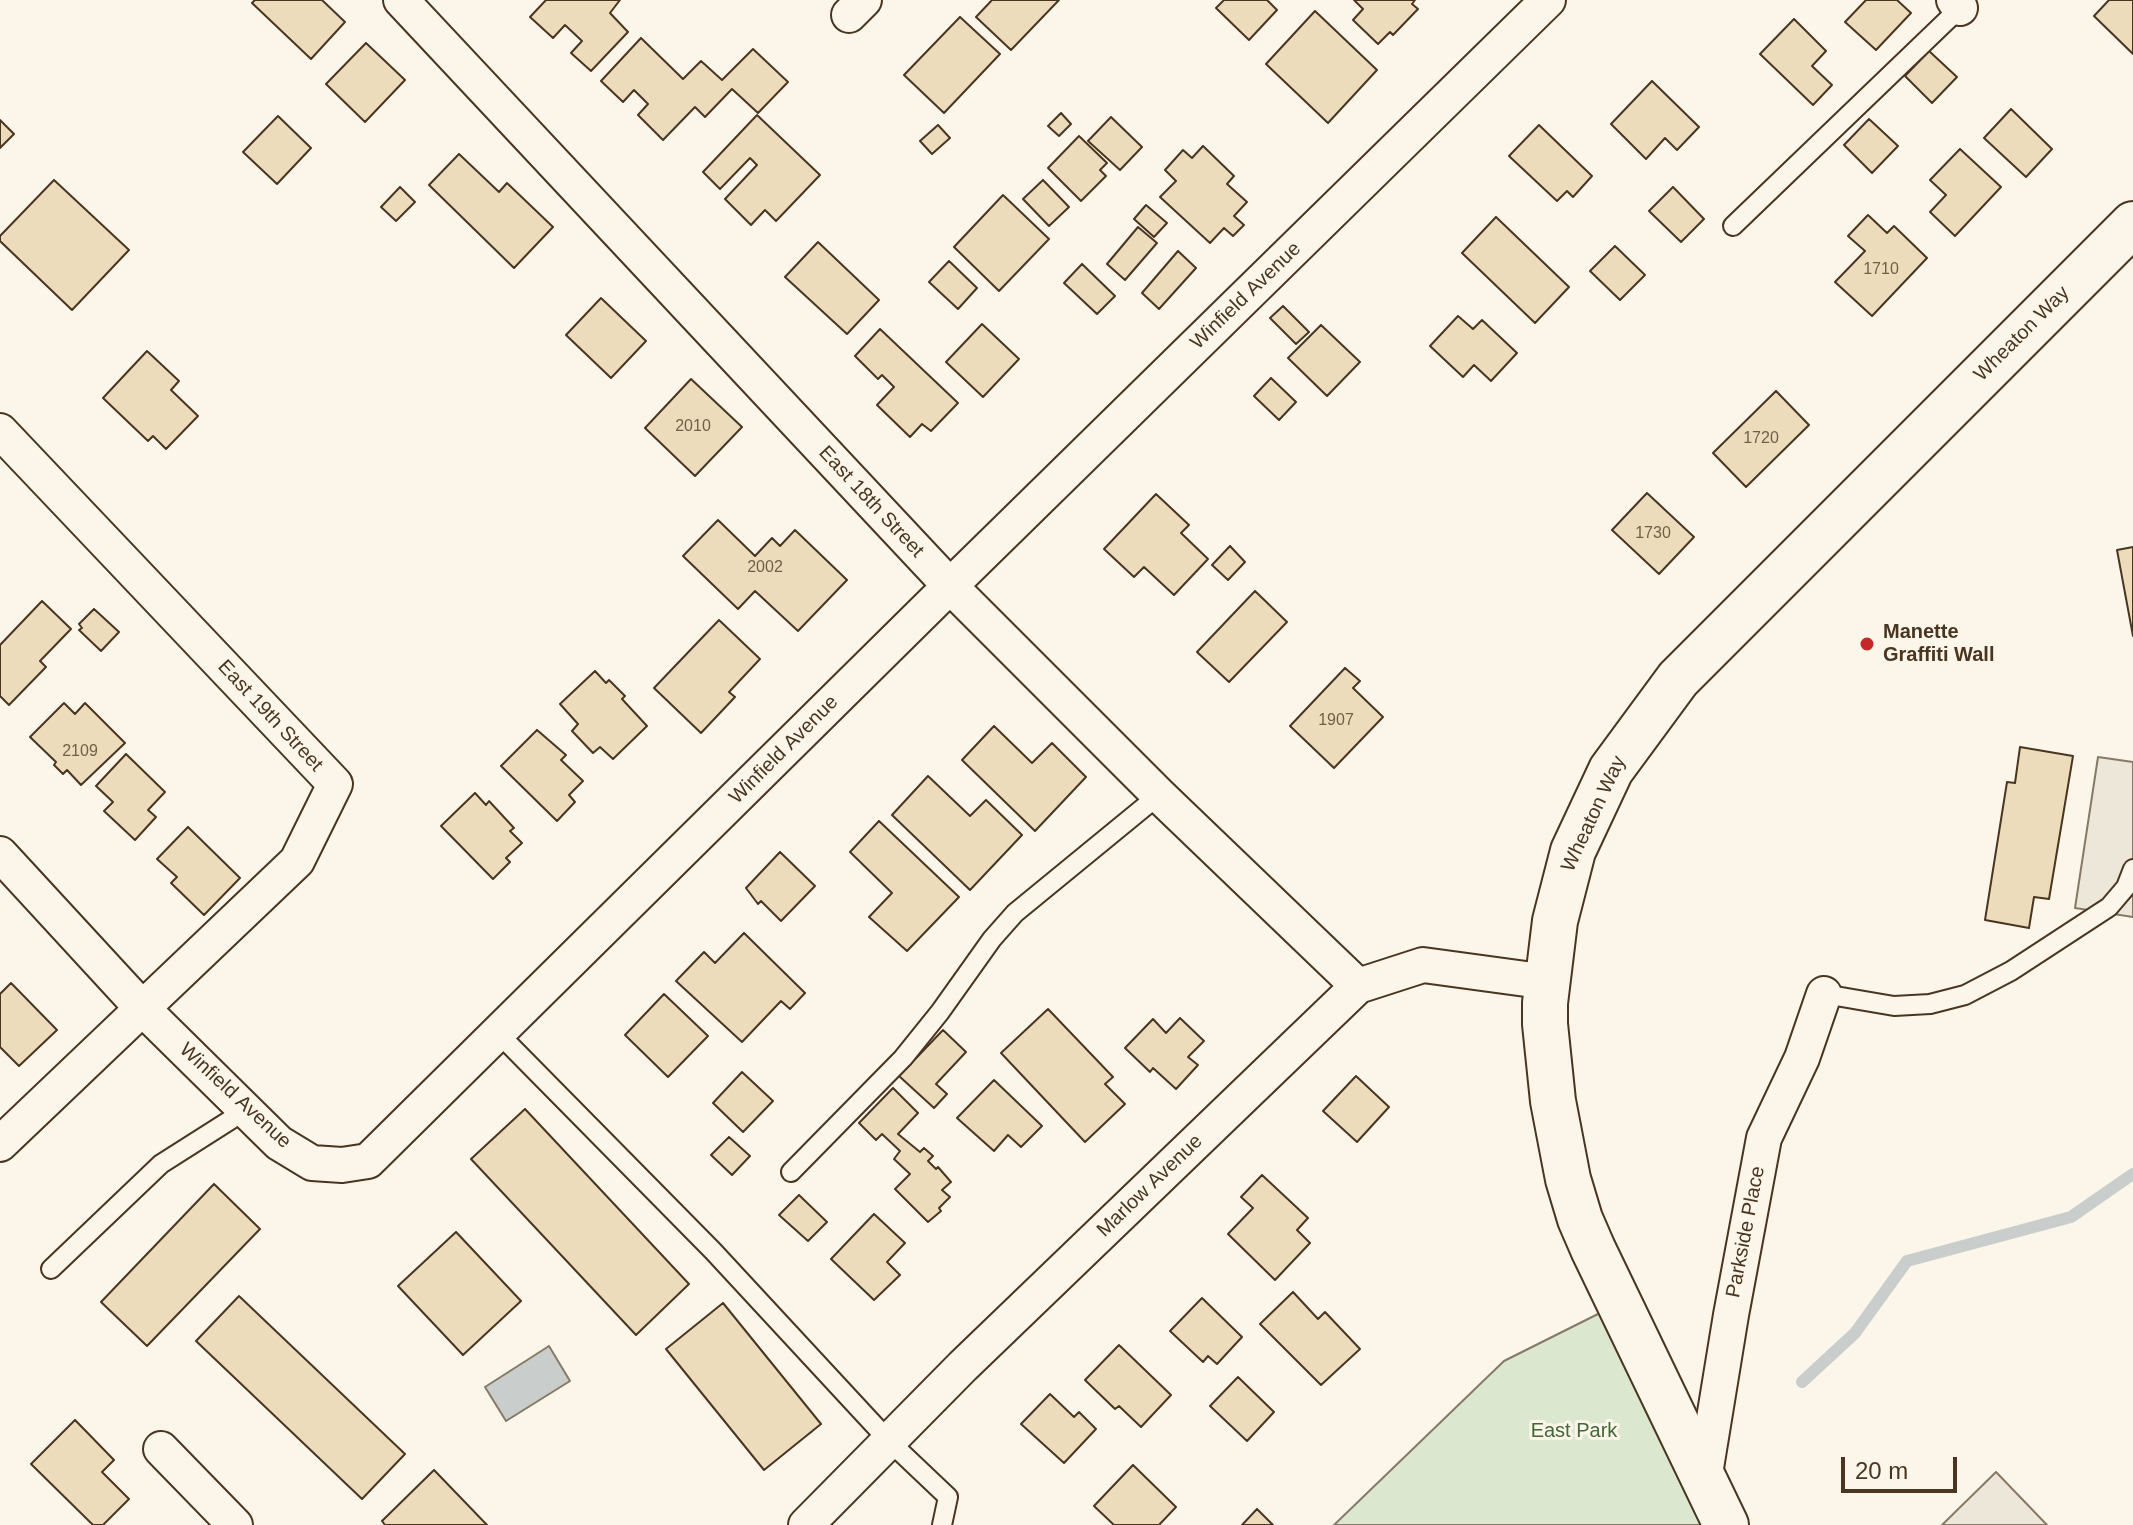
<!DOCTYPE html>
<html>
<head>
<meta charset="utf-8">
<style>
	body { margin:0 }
	#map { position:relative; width:2133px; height:1525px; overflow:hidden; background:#fbf6e9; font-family:Helvetica,sans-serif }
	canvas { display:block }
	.scale { position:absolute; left:1841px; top:1457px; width:116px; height:36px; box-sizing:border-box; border:4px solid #4a3520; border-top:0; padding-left:10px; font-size:24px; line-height:28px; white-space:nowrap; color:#4a3520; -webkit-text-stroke:6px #fbf6e9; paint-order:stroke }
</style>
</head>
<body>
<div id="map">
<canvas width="2133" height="1525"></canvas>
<div class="scale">20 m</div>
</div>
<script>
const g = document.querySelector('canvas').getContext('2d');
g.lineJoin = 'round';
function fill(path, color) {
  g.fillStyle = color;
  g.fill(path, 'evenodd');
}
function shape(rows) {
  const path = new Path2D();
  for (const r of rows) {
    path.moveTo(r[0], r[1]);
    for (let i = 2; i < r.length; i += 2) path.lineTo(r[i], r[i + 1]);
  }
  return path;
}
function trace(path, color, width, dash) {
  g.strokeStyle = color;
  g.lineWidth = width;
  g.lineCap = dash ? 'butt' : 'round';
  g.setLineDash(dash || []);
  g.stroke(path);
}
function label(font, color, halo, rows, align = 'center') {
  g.font = font + ' Helvetica,sans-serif';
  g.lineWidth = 6;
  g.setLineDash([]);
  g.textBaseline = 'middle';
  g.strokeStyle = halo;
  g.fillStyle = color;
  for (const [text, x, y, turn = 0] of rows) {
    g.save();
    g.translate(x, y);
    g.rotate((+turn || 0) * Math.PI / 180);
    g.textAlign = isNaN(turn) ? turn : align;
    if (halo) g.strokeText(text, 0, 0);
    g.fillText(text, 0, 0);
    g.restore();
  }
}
const green = shape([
	[1620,1303,1726,1525,1334,1525,1504,1361,1620,1303]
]);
fill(green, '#dce7d0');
trace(green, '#887966', 2);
const parking = shape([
	[2098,757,2133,762,2133,917,2075,908,2098,757],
	[1996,1472,2047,1525,1942,1525,1996,1472]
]);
fill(parking, '#ede7d9');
trace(parking, '#887966', 2);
const water = shape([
	[549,1346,570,1381,506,1421,485,1387,549,1346]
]);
fill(water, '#c9cecd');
trace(water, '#887966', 2);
trace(shape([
	[1802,1382,1855,1333,1907,1261,2071,1217,2133,1174]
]), '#c9cecd', 12);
const building = shape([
	[255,0,322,0,345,22,311,59,252,3,255,0],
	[546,0,620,0,610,13,628,32,591,71,571,53,582,41,565,25,553,38,530,17,546,0],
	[992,0,1059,0,1011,50,976,17,992,0],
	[1224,0,1267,0,1277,10,1249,40,1216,8,1224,0],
	[1354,0,1415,0,1412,4,1418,9,1393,35,1390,32,1378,44,1353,20,1363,9,1354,0],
	[1866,0,1897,0,1911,13,1876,50,1845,22,1866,0],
	[2109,0,2133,0,2133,54,2094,16,2109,0],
	[1315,11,1377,70,1328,123,1266,64,1315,11],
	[960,17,1000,54,944,113,904,75,960,17],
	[1794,19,1826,51,1812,66,1832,85,1813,105,1760,54,1794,19],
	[641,38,683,79,701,61,722,80,753,49,788,82,758,113,732,89,705,117,695,107,663,140,638,115,648,104,634,90,623,102,601,81,641,38],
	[366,43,405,80,365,122,326,84,366,43],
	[1929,51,1957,77,1932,103,1905,76,1929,51],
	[1652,81,1699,127,1677,150,1665,138,1646,159,1611,124,1652,81],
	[2011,109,2052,149,2026,177,1984,138,2011,109],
	[1061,113,1071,124,1059,136,1048,126,1061,113],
	[757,115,820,175,776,221,765,210,751,225,725,199,757,165,750,158,720,189,703,172,757,115],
	[278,116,311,148,277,184,243,152,278,116],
	[1111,117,1142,147,1120,170,1088,141,1111,117],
	[1869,119,1898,146,1872,173,1844,145,1869,119],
	[0,120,14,134,0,148,0,120],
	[938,125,950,138,932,154,920,141,938,125],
	[1539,125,1592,176,1573,197,1567,191,1557,201,1509,156,1539,125],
	[1079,136,1107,163,1100,170,1106,176,1081,201,1048,168,1079,136],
	[1203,146,1234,176,1227,184,1247,202,1234,216,1244,225,1233,236,1224,228,1210,243,1160,197,1176,181,1165,170,1183,150,1192,158,1203,146],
	[1960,149,2001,187,1955,236,1930,212,1946,195,1930,180,1960,149],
	[459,154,499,192,507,183,553,227,514,268,429,185,459,154],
	[54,180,129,250,72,310,0,241,0,236,54,180],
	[1043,180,1069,207,1049,226,1023,199,1043,180],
	[400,187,415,202,396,221,381,207,400,187],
	[1673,187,1704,219,1681,242,1649,211,1673,187],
	[1003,195,1049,239,999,291,954,247,1003,195],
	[1146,205,1167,223,1154,237,1134,219,1146,205],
	[1868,215,1887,233,1894,226,1927,258,1872,316,1835,282,1865,251,1848,236,1868,215],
	[1496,217,1569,287,1535,323,1462,253,1496,217],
	[1138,227,1157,243,1125,280,1107,264,1138,227],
	[818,242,879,300,847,334,785,277,818,242],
	[1615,246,1645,275,1620,300,1590,271,1615,246],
	[1178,251,1196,268,1159,309,1142,293,1178,251],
	[949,261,977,288,958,309,929,282,949,261],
	[1082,264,1115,296,1097,314,1064,283,1082,264],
	[601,298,646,341,611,378,566,335,601,298],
	[1283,306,1309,332,1296,344,1270,318,1283,306],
	[1458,316,1473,329,1482,320,1517,353,1491,381,1474,365,1463,377,1430,346,1458,316],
	[982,324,1019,359,983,397,946,362,982,324],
	[1321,325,1360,362,1327,396,1288,358,1321,325],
	[880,329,958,403,931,431,922,424,910,437,877,405,894,387,882,375,878,379,855,356,880,329],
	[147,351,179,381,171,390,198,416,166,449,153,436,148,441,103,398,147,351],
	[1271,378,1296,402,1279,420,1254,396,1271,378],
	[691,379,742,427,695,476,645,428,691,379],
	[1776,391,1809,425,1746,487,1713,453,1776,391],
	[1647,493,1694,537,1659,574,1612,530,1647,493],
	[1156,494,1189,525,1181,533,1208,559,1174,595,1144,567,1134,577,1104,549,1156,494],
	[718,520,755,556,772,538,780,546,795,530,847,580,798,631,755,591,738,609,683,556,718,520],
	[1230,546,1245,562,1228,580,1212,565,1230,546],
	[2133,547,2133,636,2117,550,2133,547],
	[1255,591,1287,622,1229,682,1197,652,1255,591],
	[42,601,71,629,40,661,46,667,9,705,0,696,0,645,42,601],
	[94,609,119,632,101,651,79,630,82,628,79,624,94,609],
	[719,620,760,659,729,692,735,697,701,733,654,688,719,620],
	[1345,668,1360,681,1353,688,1383,717,1334,768,1290,726,1345,668],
	[595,671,606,683,609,680,625,696,622,699,647,726,613,759,600,747,593,753,572,731,578,724,560,704,595,671],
	[64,703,75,714,85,703,125,743,81,785,67,770,63,774,54,765,56,762,30,737,64,703],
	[994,726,1032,763,1052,743,1086,777,1035,831,962,760,994,726],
	[537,730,566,755,561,760,583,781,569,795,575,802,557,821,501,766,537,730],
	[2020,747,2073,756,2049,899,2034,897,2029,928,1985,920,2007,782,2015,783,2020,747],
	[126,754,165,792,148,810,156,817,135,840,104,811,113,802,96,786,126,754],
	[928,776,970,816,986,800,1022,835,970,890,892,815,928,776],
	[475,793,486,805,489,801,514,828,510,831,522,843,506,858,510,862,493,879,441,826,475,793],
	[879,821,959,897,907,951,869,917,892,893,850,852,879,821],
	[188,827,240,878,204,915,171,883,177,877,157,859,188,827],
	[780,852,815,886,781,921,761,901,758,904,746,888,780,852],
	[744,933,805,993,790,1009,781,1001,742,1042,676,981,704,952,715,963,744,933],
	[11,983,57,1030,19,1066,0,1047,0,994,11,983],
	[664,994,708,1036,668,1077,625,1035,664,994],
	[1048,1009,1113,1077,1105,1084,1125,1104,1085,1142,1001,1053,1048,1009],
	[1180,1018,1204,1041,1188,1057,1198,1065,1176,1089,1153,1068,1150,1072,1125,1048,1153,1019,1166,1033,1180,1018],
	[943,1030,966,1052,936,1084,947,1094,934,1108,899,1076,943,1030],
	[742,1072,773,1101,743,1132,713,1103,742,1072],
	[1356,1076,1389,1107,1357,1142,1323,1111,1356,1076],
	[994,1080,1042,1126,1021,1147,1008,1135,994,1151,957,1118,994,1080],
	[893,1088,918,1113,898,1134,920,1152,924,1148,933,1156,928,1161,936,1169,938,1167,951,1182,942,1190,950,1197,939,1208,941,1211,928,1222,895,1189,910,1174,894,1159,900,1151,882,1134,876,1140,859,1123,893,1088],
	[525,1109,689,1284,636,1335,471,1159,525,1109],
	[729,1137,750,1156,732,1175,711,1155,729,1137],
	[1262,1175,1308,1218,1297,1230,1310,1243,1275,1280,1228,1234,1253,1208,1241,1197,1262,1175],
	[214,1184,260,1229,147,1346,101,1302,214,1184],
	[799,1195,827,1222,808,1241,779,1215,799,1195],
	[874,1214,905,1243,887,1262,900,1275,874,1300,831,1259,874,1214],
	[456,1232,521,1301,463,1355,398,1286,456,1232],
	[1293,1292,1318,1319,1325,1312,1360,1349,1321,1385,1260,1324,1293,1292],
	[239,1296,405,1454,362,1499,196,1341,239,1296],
	[1202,1298,1242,1337,1217,1364,1208,1356,1203,1362,1170,1331,1202,1298],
	[723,1303,821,1424,764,1470,666,1349,723,1303],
	[1119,1345,1171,1395,1141,1427,1119,1406,1115,1409,1085,1380,1119,1345],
	[1238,1377,1274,1412,1247,1441,1210,1406,1238,1377],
	[1050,1394,1074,1417,1079,1412,1096,1429,1064,1463,1021,1424,1050,1394],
	[75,1420,114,1460,102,1472,129,1499,103,1525,93,1525,31,1464,75,1420],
	[1133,1465,1176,1507,1159,1525,1114,1525,1094,1506,1133,1465],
	[434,1470,487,1525,385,1525,382,1521,434,1470],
	[1257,1509,1273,1525,1242,1525,1257,1509]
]);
fill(building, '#ecdcbc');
trace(building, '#4a3520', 2);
const service = shape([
	[1733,226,1963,5],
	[1824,994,1894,1006,1930,1004,1965,995,2011,971,2109,907,2126,887,2133,869],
	[498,1033,713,1251,889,1441,948,1497,942,1525],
	[791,1172,903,1058,940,1012,992,939,1015,913,1159,795],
	[51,1269,161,1164,246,1110]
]);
const minor = shape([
	[401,0,950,586,1159,795,1358,986],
	[1954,0,1960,8],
	[849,15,864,0],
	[0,431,335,784,297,861,0,1144],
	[0,854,141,1007,279,1143,312,1163,342,1165,368,1161,950,586,1548,0],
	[161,1449,235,1525],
	[1704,1480,1731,1315,1764,1138,1802,1058,1824,994],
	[806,1525,963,1366,1358,986,1423,965,1548,982]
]);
const secondary = shape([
	[1726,1525,1593,1249,1580,1219,1568,1179,1553,1101,1545,1024,1545,1003,1555,921,1573,851,1611,770,1678,679,2133,224]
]);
trace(service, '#4a3520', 22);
trace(minor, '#4a3520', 38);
trace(secondary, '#4a3520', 48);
trace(service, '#fbf6e9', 18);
trace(minor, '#fbf6e9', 34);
trace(secondary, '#fbf6e9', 44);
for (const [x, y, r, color] of [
	[1867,644,8,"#c62828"]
]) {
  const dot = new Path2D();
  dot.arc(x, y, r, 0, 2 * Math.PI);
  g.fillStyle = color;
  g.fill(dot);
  trace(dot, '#fbf6e9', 3);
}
label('16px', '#725f47', null, [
	["1710",1881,270],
	["2010",693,427],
	["1720",1761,439],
	["1730",1653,534],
	["2002",765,568],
	["1907",1336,721],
	["2109",80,752]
]);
label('20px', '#4a3520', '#fbf6e9', [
	["Winfield Avenue",1246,296,-44],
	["Wheaton Way",2022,334,-45],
	["East 18th Street",871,502,47],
	["East 19th Street",270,716,47],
	["Winfield Avenue",784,750,-45],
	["Wheaton Way",1594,814,-65],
	["Winfield Avenue",235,1096,43],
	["Marlow Avenue",1150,1186,-44],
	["Parkside Place",1746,1232,-79]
]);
label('bold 20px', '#4a3520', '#fbf6e9', [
	["Manette",1883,632],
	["Graffiti Wall",1883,655]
], 'left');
label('20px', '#436837', '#fbf6e9', [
	["East Park",1574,1431]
]);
</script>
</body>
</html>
